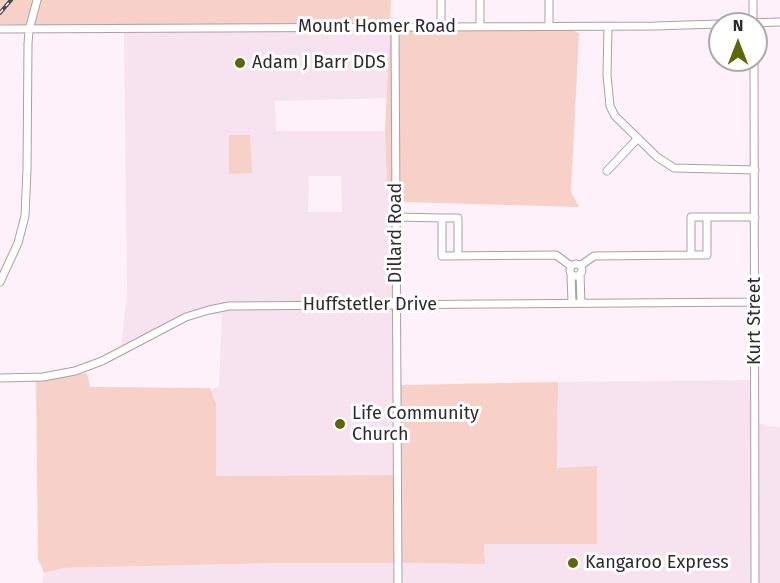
<!DOCTYPE html>
<html>
<head>
<meta charset="utf-8">
<style>
	body { margin:0 }
	#map { position:relative; width:780px; height:583px; overflow:hidden; background:#fef1fa; font-family:"Fira Sans",sans-serif }
	canvas { display:block }
	.north { position:absolute; left:708px; top:12px; width:60px; height:60px; box-sizing:border-box; background:#fff; border:2px solid #aba9ab; border-radius:50%; rotate:0deg; font-size:16px; font-weight:700; line-height:24px; text-align:center; color:#2d292c }
	.north::after { content:''; display:block; margin:auto; width:21px; height:27px; background:#5f6605; clip-path:polygon(50% 0,100% 100%,50% 72%,0 100%) }
</style>
</head>
<body>
<div id="map">
<canvas width="780" height="583"></canvas>
<div class="north">N</div>
</div>
<script>
const g = document.querySelector('canvas').getContext('2d');
g.lineJoin = 'round';
function fill(path, color) {
  g.fillStyle = color;
  g.fill(path, 'evenodd');
}
function shape(rows) {
  const path = new Path2D();
  for (const r of rows) {
    if (r.length === 3) {
      path.moveTo(r[0] + r[2], r[1]);
      path.arc(r[0], r[1], r[2], 0, 2 * Math.PI);
      continue;
    }
    path.moveTo(r[0], r[1]);
    for (let i = 2; i < r.length; i += 2) path.lineTo(r[i], r[i + 1]);
  }
  return path;
}
function trace(path, color, width, dash) {
  g.strokeStyle = color;
  g.lineWidth = width;
  g.lineCap = dash ? 'butt' : 'round';
  g.setLineDash(dash || []);
  g.stroke(path);
}
function label(font, color, halo, rows, align = 'center') {
  g.font = font + ' "Fira Sans",sans-serif';
  g.lineWidth = 6;
  g.setLineDash([]);
  g.textBaseline = 'middle';
  g.strokeStyle = halo;
  g.fillStyle = color;
  for (const [text, x, y, turn = 0] of rows) {
    g.save();
    g.translate(x, y);
    g.rotate((+turn || 0) * Math.PI / 180);
    g.textAlign = isNaN(turn) ? turn : align;
    if (halo) g.strokeText(text, 0, 0);
    g.fillText(text, 0, 0);
    g.restore();
  }
}
fill(shape([
	[228,31,390,31,387,98,275,101,276,131,385,131,387,185,393,192,394,301,222,304,185,314,121,347,127,294,124,33],
	[309,176,341,176,342,212,308,212],
	[394,308,396,475,216,476,216,404,211,390,219,386,222,315,205,314,229,310,256,309],
	[751,380,752,583,401,583,401,563,485,564,484,544,597,544,557,468,558,382],
	[758,422,766,426,780,427,780,583,758,583],
	[280,563,395,563,395,583,42,583,45,572,62,568]
]), '#f7e3f0');
fill(shape([
	[0,0,33,0,27,25,0,24],
	[40,0,391,0,390,24,124,26,33,25],
	[568,29,579,33,571,192,579,207,402,202,399,199,398,31],
	[390,31,392,31,393,192,387,185,385,131],
	[229,135,250,135,252,173,229,174],
	[87,373,90,387,210,388,216,404,216,476,396,475,395,563,280,563,62,568,44,573,38,559,36,380],
	[558,382,557,468,597,466,597,544,484,544,485,564,401,563,401,385]
]), '#f7d0c7');
const minor = shape([
	[441,0,441,27],
	[480,0,480,26],
	[549,0,549,26],
	[753,0,753,24],
	[608,26,607,75,610,106,615,116,657,157,674,168,755,170],
	[395,27,398,583],
	[0,29,655,26,780,22],
	[754,60,755,583],
	[607,171,638,138],
	[396,217,442,218],
	[707,217,755,217],
	[458,256,458,218,442,218,442,256,556,255,571,266],
	[576,270,6],
	[580,266,594,256,691,255,707,255,707,217,691,217,691,255],
	[571,274,572,303],
	[580,274,581,303],
	[0,282,18,243,25,216,27,170,28,44,29,30,37,0],
	[0,378,43,377,75,371,102,361,186,317,209,310,229,306,755,302]
]);
trace(minor, '#aca0a8', 9);
trace(minor, '#fff', 7);
const rail = shape([
	[0,13,11,0]
]);
trace(rail, '#4b464a', 4);
trace(rail, '#fff', 1.5, [4.5]);
for (const [x, y, r, color] of [
	[240,63,6,"#5f6605"],
	[340,424,6,"#5f6605"],
	[573,563,6,"#5f6605"]
]) {
  const dot = new Path2D();
  dot.arc(x, y, r, 0, 2 * Math.PI);
  g.fillStyle = color;
  g.fill(dot);
  trace(dot, '#fff', 2);
}
label('18px', '#2d292c', '#fff', [
	["Mount Homer Road",377,27],
	["Dillard Road",396,233,-90],
	["Huffstetler Drive",370,305],
	["Kurt Street",755,321,-90]
]);
label('18px', '#2d292c', '#fff', [
	["Adam J Barr DDS",252,63],
	["Life Community",352,414],
	["Church",352,435],
	["Kangaroo Express",585,563]
], 'left');
</script>
</body>
</html>
